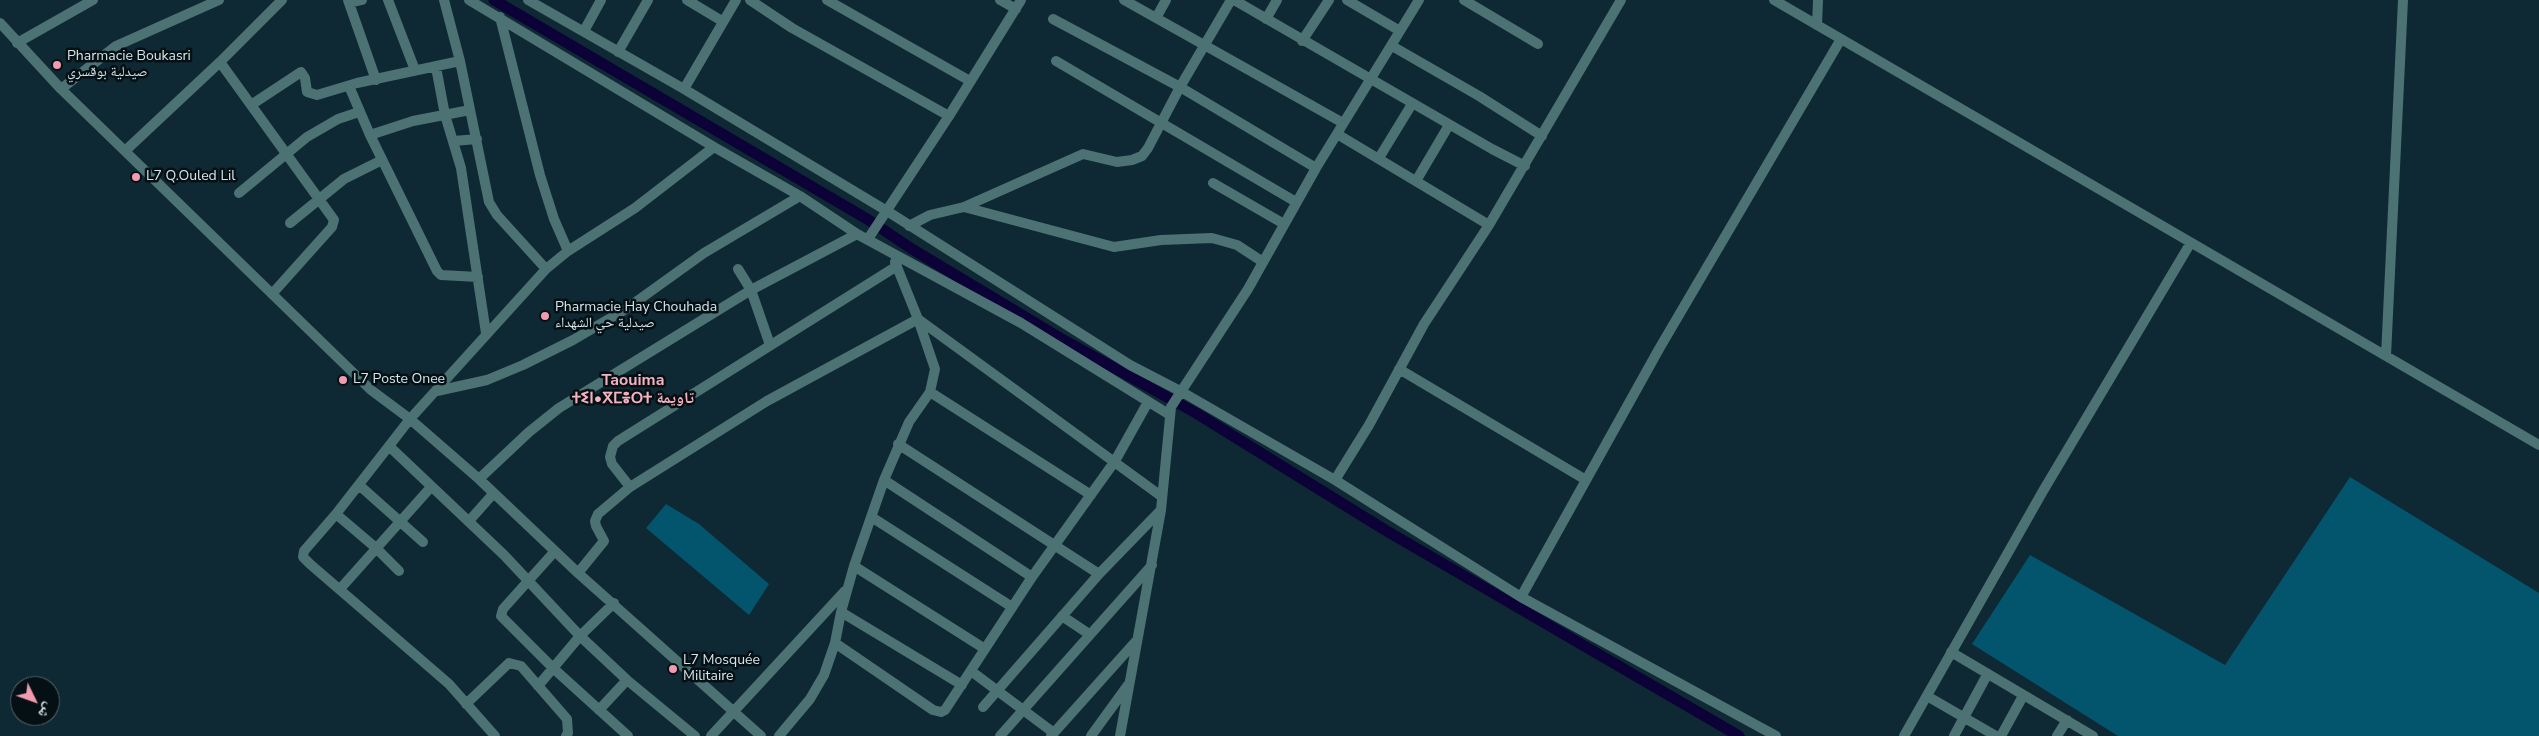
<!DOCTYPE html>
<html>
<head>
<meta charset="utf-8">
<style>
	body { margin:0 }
	#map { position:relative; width:2539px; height:736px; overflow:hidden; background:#0e2933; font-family:"Nunito Sans","Noto Naskh Arabic",sans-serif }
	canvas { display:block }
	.north { position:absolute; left:10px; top:676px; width:50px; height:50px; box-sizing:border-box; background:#051014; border:1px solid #58656a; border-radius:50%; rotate:132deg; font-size:14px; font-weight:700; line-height:20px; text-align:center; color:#d4e4eb }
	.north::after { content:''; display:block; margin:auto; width:18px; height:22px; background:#f29aaf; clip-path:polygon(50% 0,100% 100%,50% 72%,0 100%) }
</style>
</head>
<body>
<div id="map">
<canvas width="2539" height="736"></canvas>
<div class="north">ش</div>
</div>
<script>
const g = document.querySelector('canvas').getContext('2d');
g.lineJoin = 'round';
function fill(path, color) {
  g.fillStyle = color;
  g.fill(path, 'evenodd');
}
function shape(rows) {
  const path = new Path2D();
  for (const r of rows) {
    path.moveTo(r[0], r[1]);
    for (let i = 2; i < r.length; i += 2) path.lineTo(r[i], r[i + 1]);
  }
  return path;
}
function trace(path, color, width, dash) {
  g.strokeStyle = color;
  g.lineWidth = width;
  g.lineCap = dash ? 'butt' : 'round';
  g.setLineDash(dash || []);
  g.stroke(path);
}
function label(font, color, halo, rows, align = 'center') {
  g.font = font + ' "Nunito Sans","Noto Naskh Arabic","Noto Sans Tifinagh",sans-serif';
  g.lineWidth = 5;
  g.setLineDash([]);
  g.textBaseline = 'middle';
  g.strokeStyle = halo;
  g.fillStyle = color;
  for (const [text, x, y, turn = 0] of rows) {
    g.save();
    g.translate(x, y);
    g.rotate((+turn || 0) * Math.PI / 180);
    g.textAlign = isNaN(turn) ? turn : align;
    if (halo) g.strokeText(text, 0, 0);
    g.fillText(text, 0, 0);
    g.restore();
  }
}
fill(shape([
	[2350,477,2539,593,2539,736,2118,736,1972,644,2030,555,2225,665],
	[666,504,699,524,769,584,749,615,646,528]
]), '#03546d');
trace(shape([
	[494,0,867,219,912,249,1060,338,1196,413,1385,530,1739,736]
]), '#0d0237', 11);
trace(shape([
	[348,0,376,80],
	[388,0,415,70],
	[444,0,460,61,489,202,497,215,546,269],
	[469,0,714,147,800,196,857,234,1021,323,1170,415],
	[528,0,684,89,887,211,1130,365,1182,392,1335,480,1521,597,1776,736],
	[687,0,722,21],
	[750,0,792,28,949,116],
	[827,0,970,81],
	[1000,0,1016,9],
	[1124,0,1343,123],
	[1231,0,1180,87,1316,168],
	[1234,0,1492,149,1525,166],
	[1347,0,1400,31],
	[1464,0,1538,44],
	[1774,0,2539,445],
	[349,3,362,0],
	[500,17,540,175,554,219,568,251],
	[1156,18,1166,0],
	[1266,19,1277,0],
	[0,23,61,89,371,390,410,419,479,479,578,573,761,736],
	[1817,25,1818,0],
	[584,31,601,0],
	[1302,41,1329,0],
	[17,43,93,0],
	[1392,46,1479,96,1542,136],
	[618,52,648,0],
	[1056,61,1296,202],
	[220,62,334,220,332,227,272,294],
	[436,67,445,115,461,168,486,333],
	[349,86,370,135,437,271,441,275,478,277],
	[61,89,116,46,219,0],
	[684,89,736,0],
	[251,105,301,72,305,78,307,92,317,95,357,83,460,61],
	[1337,134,1489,225],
	[370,135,413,121,470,110],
	[454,141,477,139],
	[125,151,220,62,282,0],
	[1379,158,1412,104],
	[1416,181,1449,125],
	[1213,183,1284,224],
	[239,193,307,137,338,119,359,112],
	[964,207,1114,247,1161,240,1212,238,1237,245,1263,262],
	[290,223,344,179,382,160],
	[909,226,930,215,964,207,1083,154,1117,162,1132,160,1142,156,1148,148,1180,87,1053,19],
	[868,239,949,116,1021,0],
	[895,262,918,319,1161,496],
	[738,269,751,290,770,345],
	[2386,356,2403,0],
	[1399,369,1586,480],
	[437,391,487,380,523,365,573,340,626,309,704,253,800,196],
	[930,392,1091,495],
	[898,444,1099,574],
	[390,447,504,555,580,636,627,680,695,736],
	[479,479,529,432,559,408,751,290,857,234],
	[884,480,1032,577],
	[1335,480,1369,425,1424,324,1489,225,1621,0],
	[359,485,423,542],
	[630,487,612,464,610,457,613,446,618,441,897,266],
	[336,514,376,548,399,571],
	[873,518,1012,607],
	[469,521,493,494],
	[555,551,503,609,501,616,553,668,628,736],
	[854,566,985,649],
	[578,573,604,541,596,526,595,521,598,514,630,487,767,401,918,319,935,369,930,392,909,422,884,480,854,566,841,612,835,643,824,675,810,699,779,736],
	[340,589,431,487],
	[1521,597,1659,349,1841,39],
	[841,612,962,685],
	[1062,616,1089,634],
	[835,643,933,710,941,712,945,710,1032,577,1115,461,1148,402],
	[1951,652,2093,736],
	[971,671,1054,733],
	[538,686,580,636,614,603],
	[1927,696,1996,736],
	[466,704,509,663,521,666,567,719,568,733,566,736],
	[983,707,1099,574,1161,510],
	[599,710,627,680],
	[495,736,449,684,310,564,303,557,304,551,336,514,410,419,546,269,568,251,635,208,714,147],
	[711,736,845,591],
	[1000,736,1152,565],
	[1051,736,1137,640],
	[1091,736,1128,685],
	[1120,736,1161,510,1171,407,1248,289,1316,168,1419,0],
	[1904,736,2043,491,2190,244],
	[1954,736,1987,675],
	[2001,736,2023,696],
	[2057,736,2067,720]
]), '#4c7274', 10);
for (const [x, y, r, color] of [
	[57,65,5,"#f29aaf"],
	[136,177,5,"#f29aaf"],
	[545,316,5,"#f29aaf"],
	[343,380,5,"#f29aaf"],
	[673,669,5,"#f29aaf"]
]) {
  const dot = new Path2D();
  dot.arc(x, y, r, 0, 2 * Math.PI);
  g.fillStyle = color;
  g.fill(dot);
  trace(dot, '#051014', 2);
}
label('14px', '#d4e4eb', '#051014', [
	["Pharmacie Boukasri",67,57],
	["صيدلية بوقسري",67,73],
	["L7 Q.Ouled Lil",146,177],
	["Pharmacie Hay Chouhada",555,308],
	["صيدلية حي الشهداء",555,324],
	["L7 Poste Onee",353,380],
	["L7 Mosquée",683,661],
	["Militaire",683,677]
], 'left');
label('bold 16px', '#f5b2c1', '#051014', [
	["Taouima",633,381],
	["ⵜⵉⵏ•ⴳⵎⴻⵔⵜ تاويمة",633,399]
]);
</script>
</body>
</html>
